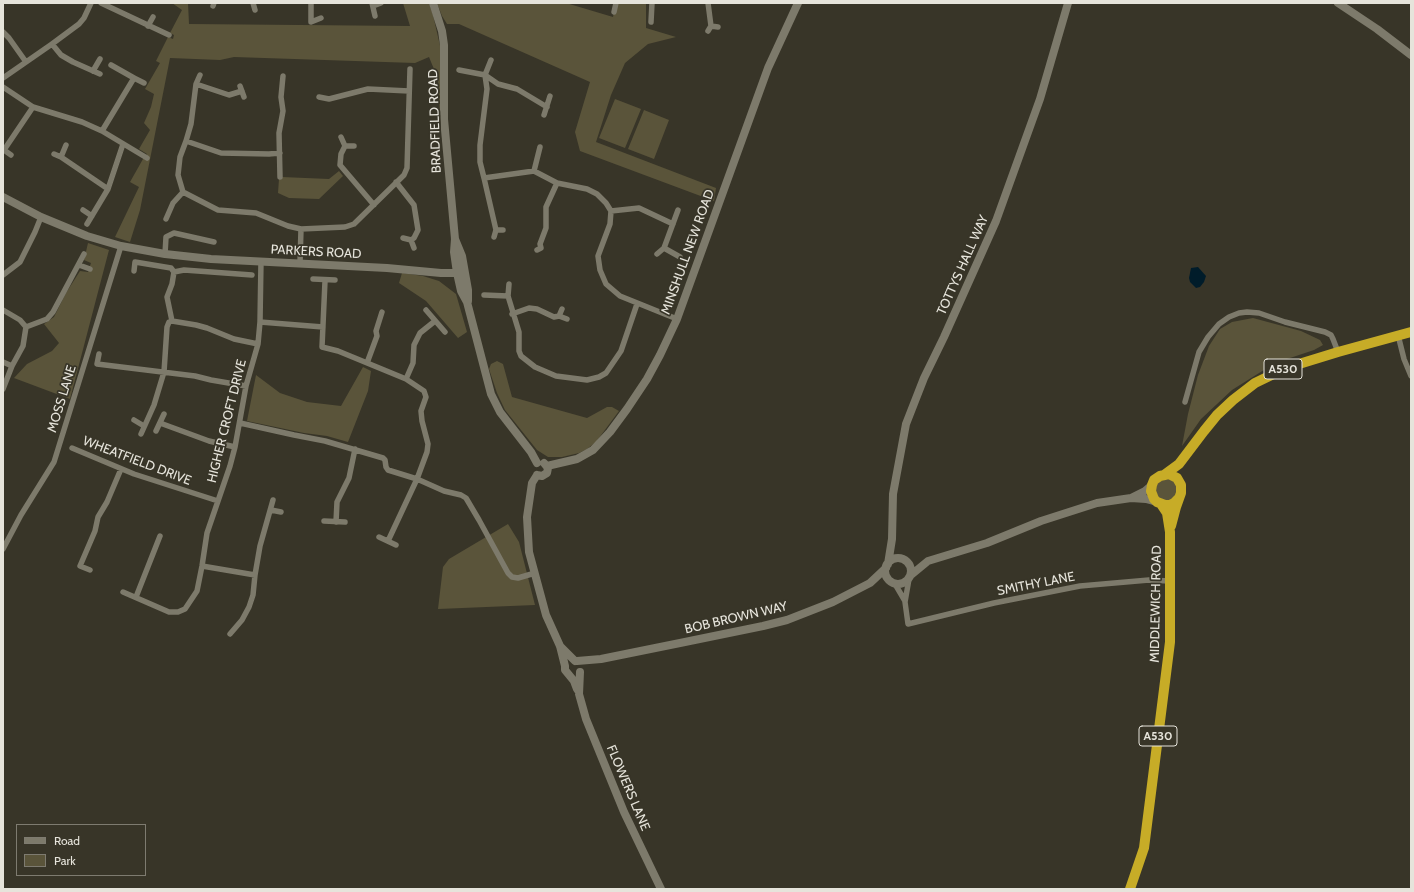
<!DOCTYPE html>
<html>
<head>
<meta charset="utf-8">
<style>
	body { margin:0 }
	#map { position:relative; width:1414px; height:892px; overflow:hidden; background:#383528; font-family:Cabin,sans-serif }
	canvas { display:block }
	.frame { position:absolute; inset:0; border:4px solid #e6e4db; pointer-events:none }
	.legend { position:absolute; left:16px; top:824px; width:130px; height:52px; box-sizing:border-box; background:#383528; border:1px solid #7e7b70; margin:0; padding:5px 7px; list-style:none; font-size:12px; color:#e6e4db }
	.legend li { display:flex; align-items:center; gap:8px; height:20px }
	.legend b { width:20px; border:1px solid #7e7b70 }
</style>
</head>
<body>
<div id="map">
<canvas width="1414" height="892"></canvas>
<div class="frame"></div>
<ul class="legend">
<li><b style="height:5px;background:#7d7a6b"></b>Road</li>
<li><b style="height:11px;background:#5a543a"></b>Park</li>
</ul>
</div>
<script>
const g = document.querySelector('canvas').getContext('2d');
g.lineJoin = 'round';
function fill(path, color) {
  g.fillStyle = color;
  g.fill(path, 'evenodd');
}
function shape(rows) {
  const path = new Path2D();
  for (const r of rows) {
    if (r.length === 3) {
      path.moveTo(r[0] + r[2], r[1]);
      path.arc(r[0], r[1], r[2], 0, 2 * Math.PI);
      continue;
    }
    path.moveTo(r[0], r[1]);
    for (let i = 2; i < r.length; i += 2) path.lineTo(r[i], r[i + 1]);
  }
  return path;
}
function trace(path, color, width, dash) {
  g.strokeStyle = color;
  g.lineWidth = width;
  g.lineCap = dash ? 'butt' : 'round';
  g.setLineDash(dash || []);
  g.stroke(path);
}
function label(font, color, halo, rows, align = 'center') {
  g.font = font + ' Cabin,sans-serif';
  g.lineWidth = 3.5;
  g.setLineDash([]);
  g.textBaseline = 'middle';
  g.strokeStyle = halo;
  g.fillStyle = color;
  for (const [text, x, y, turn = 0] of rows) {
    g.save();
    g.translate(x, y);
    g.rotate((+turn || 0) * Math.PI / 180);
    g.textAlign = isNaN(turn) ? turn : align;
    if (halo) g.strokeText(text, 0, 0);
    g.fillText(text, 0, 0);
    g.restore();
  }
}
fill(shape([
	[172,3,188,3,189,24,410,26,403,3,429,3,433,15,441,50,440,117,438,79,429,57,415,63,234,57,220,60,170,58,140,210,130,242,115,237,139,187,130,182,143,159,147,154,139,149,150,130,144,123,151,107,154,94,145,89,160,63,156,61,168,37,173,39,174,35,170,33,182,10],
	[437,3,566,3,613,17,616,3,646,3,646,28,676,37,648,44,625,63,611,95,596,142,716,188,714,201,580,151,575,132,590,82,459,24,447,24,442,16],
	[615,99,641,109,625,148,599,138],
	[644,110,669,120,654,159,628,149],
	[339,171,343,176,319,199,289,198,278,193,279,179,282,177,329,179],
	[88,243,109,250,70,399,14,378,27,364,52,351,59,343,44,324,54,317,66,293,80,271,88,272,91,263,84,260],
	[402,273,423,276,439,281,456,294,467,332,458,338,426,301,399,283],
	[1253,318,1301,331,1320,340,1323,345,1314,350,1275,363,1232,390,1201,419,1182,446,1188,414,1198,375,1209,346,1220,329,1232,322],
	[497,361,503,364,512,397,587,418,607,407,612,407,619,411,596,442,587,449,579,453,562,457,548,457,537,450,505,410,497,393,489,369,491,364],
	[363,367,371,371,368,391,348,442,327,436,304,433,247,421,256,375,280,393,307,402,341,406],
	[1170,479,1176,483,1177,494,1169,501,1158,498,1155,487,1159,481],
	[508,524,519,542,535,605,438,609,443,567,449,559]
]), '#5a543a');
fill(shape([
	[1198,267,1206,276,1204,282,1200,287,1196,288,1190,282,1189,278,1191,268]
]), '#001c2a');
trace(shape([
	[101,3,169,35],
	[253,3,255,10],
	[311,3,311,22,321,18],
	[372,3,375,16],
	[213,6,214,3],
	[373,6,381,3],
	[614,12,616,3],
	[651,22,652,3],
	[148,26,153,17],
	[711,26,718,27],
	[708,31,711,26,708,3],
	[3,32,9,38,26,62],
	[52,44,61,55,73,62,100,74],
	[491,60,485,75,487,89,480,145,480,162,484,178,534,171,557,183,587,189,597,194,606,203,611,211,610,224,598,256,600,270,606,284,620,296,677,319],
	[111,65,134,78],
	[459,70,485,75,498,84,517,89,547,107],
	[93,71,100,59],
	[200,75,196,84,191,124,186,141,180,157,178,175,183,192,218,210,256,213,288,226,301,229,300,263],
	[3,78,52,44,79,24,84,18,91,3],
	[196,84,229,95,242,91],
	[240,86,244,97],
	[3,87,33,107,82,122,102,131,147,158],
	[319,97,329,99,368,89,409,91],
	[544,115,550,96],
	[102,131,134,78,144,83],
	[341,137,345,146,354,146],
	[186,141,221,153,269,154,280,153],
	[345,146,341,154,340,165,374,205],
	[3,150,4,150,33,107],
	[4,150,11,155],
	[54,154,61,157,108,189],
	[61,157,66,145],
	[534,171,540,147],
	[280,177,279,133,283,111,281,97,283,76],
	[484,178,496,230,494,237],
	[396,182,414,205,418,230,414,238,411,240],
	[83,210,92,216],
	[678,210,664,248,680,257],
	[611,211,639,208,673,224],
	[166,219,173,203,183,192],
	[87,224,108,189,123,144],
	[301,229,345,227,354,224,404,175,407,168,410,69],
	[496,230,503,230],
	[403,238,411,240,414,248],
	[537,250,541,248,540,244,546,228,546,207,557,183],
	[165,254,166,237,174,233,214,242],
	[657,254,664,248],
	[79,265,90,269],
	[134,271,135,262,171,268,174,272,172,284,167,297,172,321],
	[174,272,184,270,252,275],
	[3,275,20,262,35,232,41,217],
	[313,279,335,280],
	[325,281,322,347,338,351,406,379,424,391,426,397,421,411,422,421,428,444,427,452,417,479,388,541],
	[509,284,508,296,519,332,519,351,521,356,535,367,556,376,587,380,599,377,606,373,621,351,637,304],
	[484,295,508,296],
	[3,310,20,320,26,327,23,346,12,366,3,389],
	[426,310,445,332],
	[512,314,529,308,537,309,554,317,559,316,567,319],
	[559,316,562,309],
	[260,322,323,327],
	[26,327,47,319,53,312,84,254],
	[1398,335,1404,359,1411,376],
	[99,354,97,364,195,376,211,380,246,386],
	[3,362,12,366],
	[367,363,377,336,376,331,382,312],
	[406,379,413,363,414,345,420,333,435,321],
	[1185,402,1199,352,1208,337,1219,324,1229,317,1239,313,1247,312,1259,313,1285,322,1325,332,1331,335,1333,339,1338,352],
	[134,420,144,426],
	[160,423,209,441,235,447],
	[240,423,294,435,325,441,383,458,385,460,386,467,388,470,417,479,444,491,461,495,466,498,479,520,508,573,512,577,518,578,535,573],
	[156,431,164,414],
	[141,434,154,405,164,372,167,327,169,322,172,321,196,325,207,328,234,339,258,344],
	[72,448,134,474,218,501],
	[271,510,281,512],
	[324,521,345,522],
	[336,522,337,502,349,478,355,449],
	[379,537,396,545],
	[3,549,21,515,54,462,121,246],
	[202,566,255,575,260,546,273,500],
	[90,570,80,566,95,531,98,517,107,502,121,469],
	[909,579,905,602,908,624,994,603,1080,586,1149,580,1169,581],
	[895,584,905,601],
	[123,592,169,612,178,612,185,609,197,591,202,566,207,533,230,466,235,447,246,386,258,344,260,322,261,261],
	[136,597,160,536],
	[230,634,242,620,249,607,253,595,255,575]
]), '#7d7a6b', 5.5);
trace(shape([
	[433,3,442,31,444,45,444,119,455,239,454,252,457,273,461,291,467,302,491,394,500,412,531,452,537,463],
	[1338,3,1377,29,1411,55],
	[3,197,41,217,87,236,121,246,165,254,211,259,387,268,441,273,465,273],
	[455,239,462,256,468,290,468,301],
	[547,466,577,459,593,450,610,432,627,409,647,379,660,355,677,319,768,68,798,3],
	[537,475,532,483,527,517,529,552,546,615,560,646,565,666,565,670,574,681,577,689],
	[537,475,542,476,547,473,548,468,544,463],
	[1131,498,1145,491,1152,485],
	[898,571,13],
	[888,564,892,539,893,494,906,424,924,378,944,337,996,221,1040,99,1068,3],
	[911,575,928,561,987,543,1041,521,1097,503,1131,498,1146,499,1157,502],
	[560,646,575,661],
	[577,661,601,659,680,643,763,626,787,620,833,602,870,583,886,568],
	[580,672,579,694,586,719,624,812,661,889]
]), '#7d7a6b', 8);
trace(shape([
	[1164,475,1179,464,1204,431,1217,415,1233,400,1255,383,1286,368,1338,352,1411,332],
	[1171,526,1176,507,1181,493,1181,485,1177,478,1169,474,1160,476,1154,480,1152,485,1151,491,1154,499,1157,502,1165,505,1170,505,1174,503,1179,498],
	[1130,889,1144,848,1170,642,1170,532,1167,513,1161,504]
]), '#c7ac27', 10);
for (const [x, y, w] of [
	[1283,369,38],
	[1158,736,38]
]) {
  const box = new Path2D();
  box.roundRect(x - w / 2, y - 10, w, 20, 3);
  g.fillStyle = '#383528';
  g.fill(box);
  trace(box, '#e6e4db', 1);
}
label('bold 12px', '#e6e4db', null, [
	["A530",1283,369],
	["A530",1158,736]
]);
label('13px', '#e6e4db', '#383528', [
	["BRADFIELD ROAD",435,121,-92],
	["PARKERS ROAD",316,252,3],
	["MINSHULL NEW ROAD",688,252,-70],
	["TOTTYS HALL WAY",963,265,-66],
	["MOSS LANE",62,399,-73],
	["HIGHER CROFT DRIVE",227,421,-76],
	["WHEATFIELD DRIVE",137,461,21],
	["SMITHY LANE",1036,584,-11],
	["MIDDLEWICH ROAD",1156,604,-89],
	["BOB BROWN WAY",736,618,-13],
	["FLOWERS LANE",628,788,67]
]);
</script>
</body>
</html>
